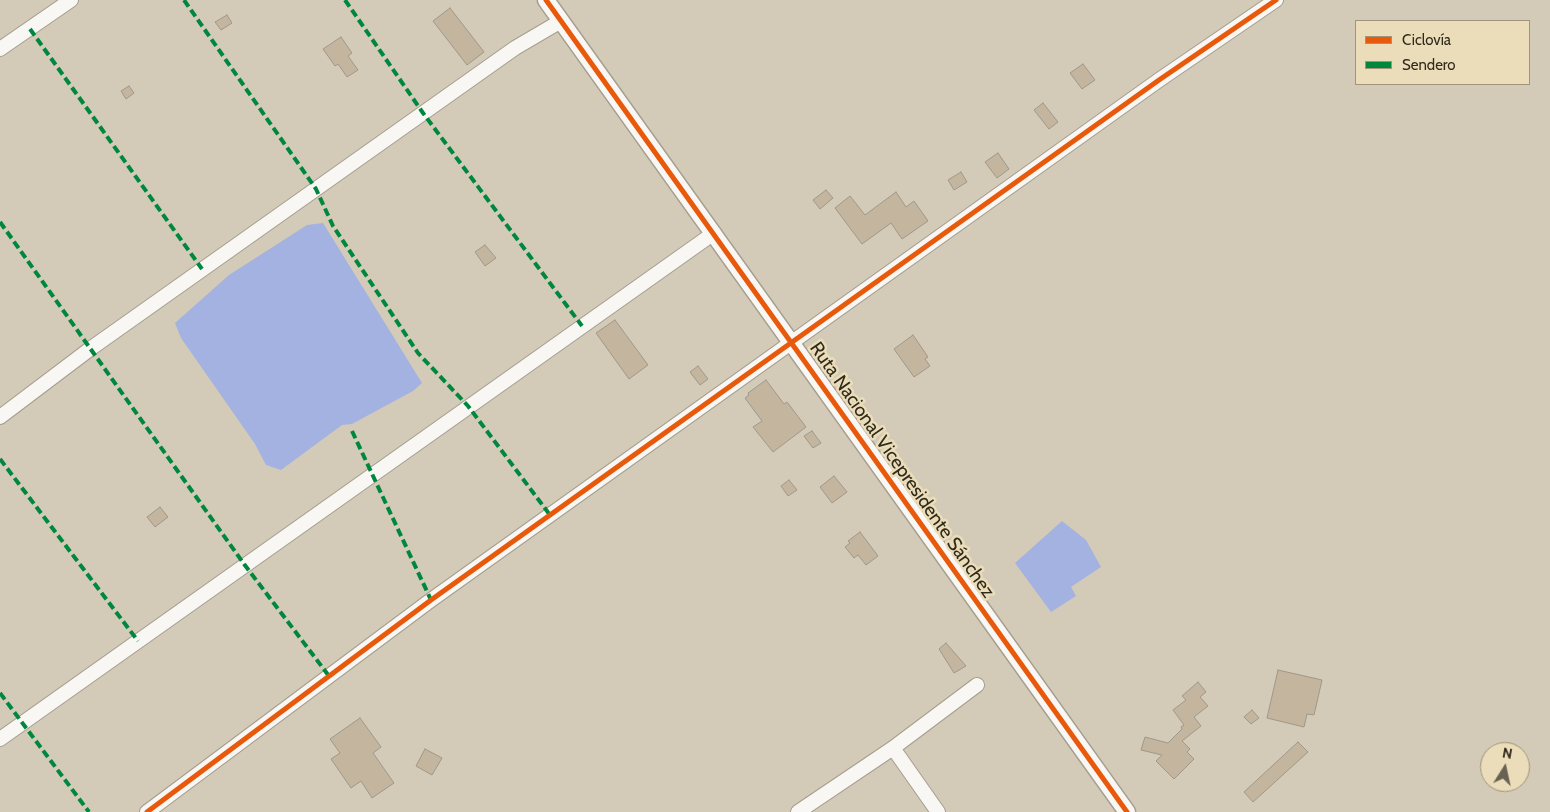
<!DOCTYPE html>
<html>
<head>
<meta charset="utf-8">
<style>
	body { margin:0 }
	#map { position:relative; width:1550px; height:812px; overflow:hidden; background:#d3cbb7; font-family:Cabin,sans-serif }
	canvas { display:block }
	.legend { position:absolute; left:1355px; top:20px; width:175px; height:65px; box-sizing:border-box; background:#ebddb9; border:1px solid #a0957a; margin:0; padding:6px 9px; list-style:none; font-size:15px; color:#302a1c }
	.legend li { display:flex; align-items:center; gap:10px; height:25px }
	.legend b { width:25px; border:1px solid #a0957a }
	.north { position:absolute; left:1480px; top:742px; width:50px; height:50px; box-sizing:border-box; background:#ebddb9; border:1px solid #a0957a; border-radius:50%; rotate:10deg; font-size:14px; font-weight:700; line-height:20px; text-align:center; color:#302a1c }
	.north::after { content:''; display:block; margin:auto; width:18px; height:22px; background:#696252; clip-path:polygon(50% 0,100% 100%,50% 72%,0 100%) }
</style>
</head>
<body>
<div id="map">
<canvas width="1550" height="812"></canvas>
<ul class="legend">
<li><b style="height:6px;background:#e8590c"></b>Ciclovía</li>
<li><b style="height:6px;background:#00873e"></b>Sendero</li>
</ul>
<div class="north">N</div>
</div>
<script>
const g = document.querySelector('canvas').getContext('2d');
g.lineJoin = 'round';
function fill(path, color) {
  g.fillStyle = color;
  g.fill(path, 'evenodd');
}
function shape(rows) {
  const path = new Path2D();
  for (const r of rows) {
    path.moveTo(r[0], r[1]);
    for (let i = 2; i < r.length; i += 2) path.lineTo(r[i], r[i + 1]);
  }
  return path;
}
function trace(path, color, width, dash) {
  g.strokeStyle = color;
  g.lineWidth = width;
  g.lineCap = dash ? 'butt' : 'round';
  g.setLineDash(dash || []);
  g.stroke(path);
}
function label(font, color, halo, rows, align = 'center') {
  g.font = font + ' Cabin,sans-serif';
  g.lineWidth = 5;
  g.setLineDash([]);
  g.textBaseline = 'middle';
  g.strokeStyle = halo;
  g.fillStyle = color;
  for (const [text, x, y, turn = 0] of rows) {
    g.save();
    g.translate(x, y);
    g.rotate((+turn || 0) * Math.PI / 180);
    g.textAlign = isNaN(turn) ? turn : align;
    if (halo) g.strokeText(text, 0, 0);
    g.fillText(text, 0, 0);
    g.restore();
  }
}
fill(shape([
	[323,223,422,383,413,391,352,424,342,425,281,470,266,465,255,444,181,338,175,323,229,275,307,225],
	[1062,521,1086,540,1101,567,1071,587,1076,596,1051,612,1015,563]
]), '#a3b2e0');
const building = shape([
	[450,8,484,52,467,65,433,21,450,8],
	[227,15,232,23,221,30,215,22,227,15],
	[341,37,352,53,348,56,358,70,347,77,338,64,335,66,323,49,341,37],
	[1083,64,1095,80,1082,89,1070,73,1083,64],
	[129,86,134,93,126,99,121,91,129,86],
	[1043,103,1058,122,1049,129,1034,110,1043,103],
	[998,153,1009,169,997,178,985,162,998,153],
	[961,172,967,182,954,190,948,180,961,172],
	[826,190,833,198,820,209,813,200,826,190],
	[896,192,906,207,914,201,928,221,902,239,891,223,862,244,835,208,850,196,865,215,896,192],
	[485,245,496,258,485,266,475,252,485,245],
	[615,320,648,365,629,379,596,333,615,320],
	[913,335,928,357,925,359,930,366,914,377,894,349,913,335],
	[698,366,708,379,700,385,690,372,698,366],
	[766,380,784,404,787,402,806,427,773,452,753,427,762,421,745,398,749,395,748,393,766,380],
	[812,431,821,443,813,448,804,436,812,431],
	[834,476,847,492,832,503,820,487,834,476],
	[789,480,797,490,788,496,781,486,789,480],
	[160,507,168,517,155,527,147,517,160,507],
	[860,532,878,556,866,565,858,555,854,558,845,547,850,543,848,541,860,532],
	[946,643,966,666,954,673,939,649,946,643],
	[1278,670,1322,680,1314,715,1307,714,1304,727,1267,718,1278,670],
	[1198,682,1206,692,1200,697,1208,706,1194,717,1201,726,1182,741,1190,749,1187,752,1194,759,1174,779,1156,761,1162,755,1141,750,1145,737,1168,743,1182,729,1181,727,1184,725,1173,710,1186,700,1182,696,1198,682],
	[1252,710,1259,718,1251,724,1244,717,1252,710],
	[360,718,381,747,373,753,394,783,372,798,361,781,351,788,331,759,340,753,330,739,360,718],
	[1298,742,1308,752,1253,802,1244,792,1298,742],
	[425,749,442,758,432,775,416,766,425,749]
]);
fill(building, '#c4b59f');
trace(building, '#9f9789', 1);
const minor = shape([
	[0,49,71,0],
	[0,417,90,349,515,48,561,21],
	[0,739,714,233],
	[893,748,938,812],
	[147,812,431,600,1159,80,1276,0],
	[798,812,893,748,977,685]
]);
const tertiary = shape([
	[546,0,1127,812]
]);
trace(minor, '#a59e8f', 16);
trace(tertiary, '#a59e8f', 19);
trace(minor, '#f8f7f4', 14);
trace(tertiary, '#f8f7f4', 16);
trace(shape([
	[184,0,316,189,333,226,418,353,468,406,550,515],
	[345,0,423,113,582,326],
	[30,29,202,269],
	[0,222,244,564,329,676],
	[352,431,431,600],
	[0,459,138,641],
	[0,693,89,812]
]), '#00873e', 4, [8, 4]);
trace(shape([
	[546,0,1127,812],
	[147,812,431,600,1159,80,1276,0]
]), '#e8590c', 5);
label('19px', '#302a1c', '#ebddb9', [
	["Ruta Nacional Vicepresidente Sánchez",902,470,55]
]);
</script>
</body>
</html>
